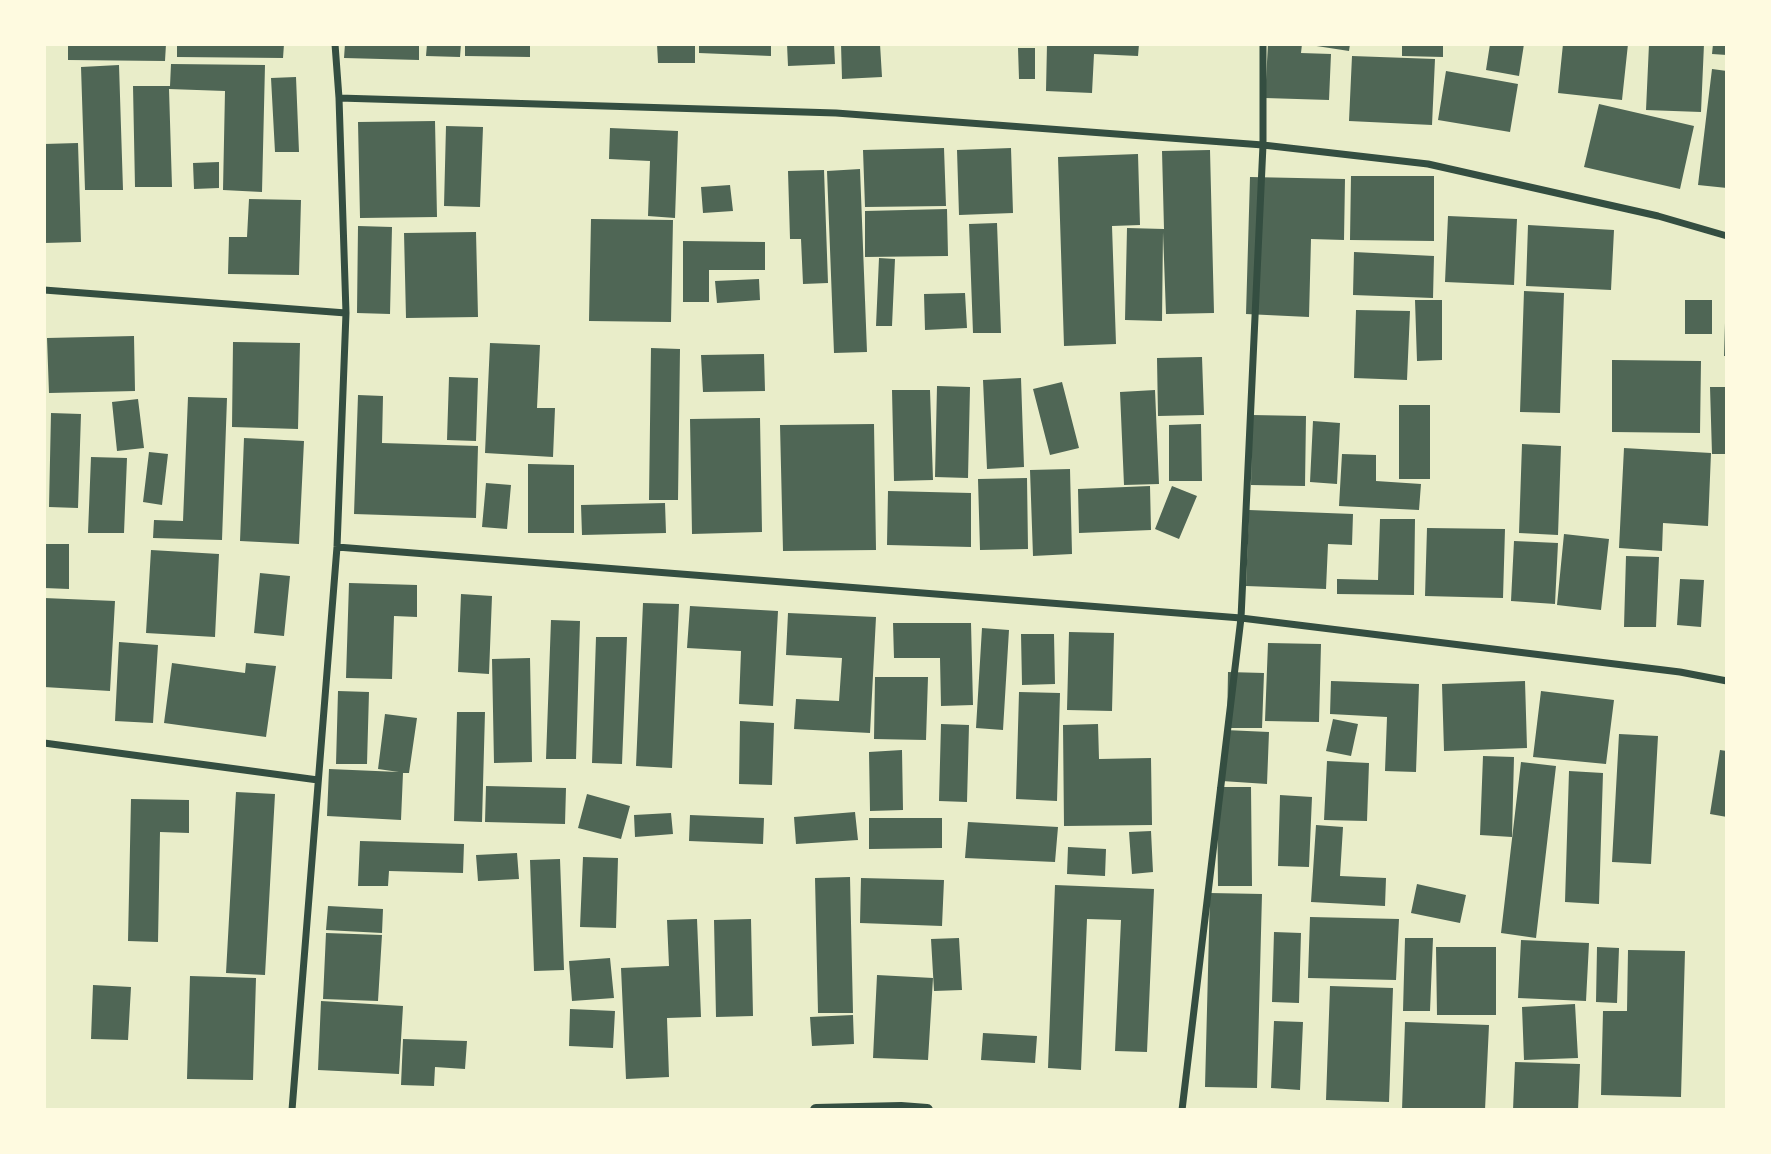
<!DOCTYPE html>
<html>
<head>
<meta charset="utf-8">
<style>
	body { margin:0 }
	#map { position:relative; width:1771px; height:1154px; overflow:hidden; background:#e9edc9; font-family:Lato,sans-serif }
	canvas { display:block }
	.frame { position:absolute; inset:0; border:46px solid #fefae0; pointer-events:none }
</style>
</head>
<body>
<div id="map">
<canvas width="1771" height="1154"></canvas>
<div class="frame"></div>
</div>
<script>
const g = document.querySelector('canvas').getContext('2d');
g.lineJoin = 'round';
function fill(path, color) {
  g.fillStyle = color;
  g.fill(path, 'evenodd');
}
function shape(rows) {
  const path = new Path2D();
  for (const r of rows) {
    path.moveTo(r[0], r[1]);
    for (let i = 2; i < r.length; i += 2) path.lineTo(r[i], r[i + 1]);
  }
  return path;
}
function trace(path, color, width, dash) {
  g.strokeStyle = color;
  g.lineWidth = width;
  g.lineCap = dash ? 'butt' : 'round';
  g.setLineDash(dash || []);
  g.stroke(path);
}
fill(shape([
	[68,44,166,44,165,61,68,60],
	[177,44,284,44,283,58,177,57],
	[345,44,419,44,419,60,344,58],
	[427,44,461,44,460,57,426,56],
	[465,44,530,44,530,57,465,56],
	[657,44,695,44,695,63,658,63],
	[699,44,771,44,771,56,699,53],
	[787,44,834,44,835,64,788,66],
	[841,44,880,44,882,77,842,79],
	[1047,44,1139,44,1138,56,1094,54,1092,93,1046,91],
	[1268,44,1302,44,1301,53,1331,54,1329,100,1265,98],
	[1310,44,1350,44,1349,51,1310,45],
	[1402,44,1443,44,1443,57,1402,56],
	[1490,44,1524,44,1519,76,1486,70],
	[1563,44,1628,44,1622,100,1558,93],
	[1649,44,1704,44,1701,112,1646,110],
	[1713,44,1727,44,1727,55,1712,54],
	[1018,48,1035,48,1035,79,1019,79],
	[1352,56,1435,59,1432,125,1349,121],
	[171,64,265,65,262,192,223,190,225,91,169,89,172,187,135,187,133,86,170,86],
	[119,65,123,190,85,190,81,67],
	[1712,69,1727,71,1727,188,1698,185],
	[1446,71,1518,84,1510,132,1438,120],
	[296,77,299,152,275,152,271,78],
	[1599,104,1694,126,1680,189,1584,167],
	[435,121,437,217,360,218,358,122],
	[446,126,483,127,480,207,444,206],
	[610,128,678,131,675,218,648,216,650,161,609,159],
	[78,143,81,242,44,243,44,144],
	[944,148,946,206,865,207,863,150],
	[1011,148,1013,213,959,215,957,150],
	[1210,150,1214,313,1166,314,1163,232,1162,321,1125,320,1127,228,1164,229,1162,151],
	[1138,154,1140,225,1112,226,1116,344,1064,346,1058,157],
	[219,162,219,188,194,189,193,163],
	[860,169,867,352,834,353,827,171],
	[824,170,828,283,803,284,801,239,790,239,788,171],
	[1351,176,1434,176,1434,241,1350,240],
	[1250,177,1345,179,1344,240,1311,239,1309,317,1246,314],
	[730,185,733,211,703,213,701,187],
	[249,199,301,200,299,275,228,274,229,237,247,237],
	[947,209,948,256,865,257,865,211],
	[1448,216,1517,219,1514,285,1445,282],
	[591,219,673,220,671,322,589,321],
	[997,223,1001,333,973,333,969,224],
	[1528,225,1614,230,1611,290,1526,286],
	[358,226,392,227,390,314,357,313],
	[476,232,478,317,406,318,404,233],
	[683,241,765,242,765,270,709,270,709,302,683,302],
	[1354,252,1434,256,1433,298,1353,295],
	[879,258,895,259,892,326,876,326],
	[759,279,760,300,717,303,715,281],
	[1524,291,1564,293,1560,413,1520,412],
	[965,293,967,328,925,330,924,294],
	[1415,300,1442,300,1442,360,1417,361],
	[1685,300,1712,300,1712,334,1685,334],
	[1356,310,1410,311,1407,380,1354,378],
	[1725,323,1727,323,1727,356,1724,356],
	[134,336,135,391,49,393,47,338],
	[233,342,300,343,298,429,232,427],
	[490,343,540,345,537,408,555,408,553,457,485,453],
	[651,348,680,349,678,500,649,500],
	[764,354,765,391,703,392,701,355],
	[1202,357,1204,415,1158,416,1157,358],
	[1612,360,1701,361,1700,433,1612,432],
	[449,377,478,378,476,441,447,440],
	[1021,378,1024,467,987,469,983,380],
	[1062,382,1079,448,1050,455,1033,389],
	[937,386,970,387,968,478,935,477],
	[1710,387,1727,387,1727,454,1712,454],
	[892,390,930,390,933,480,894,481],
	[1155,390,1159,484,1124,485,1120,392],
	[358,395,383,396,382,443,478,446,476,518,354,514],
	[188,397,227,398,222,540,153,538,154,520,183,521],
	[138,399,144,448,117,451,112,402],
	[1399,405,1430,405,1430,479,1399,479],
	[51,413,81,414,78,508,49,507],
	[1252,415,1306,416,1305,486,1251,485],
	[760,418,762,532,692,534,690,419],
	[1313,421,1340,423,1337,484,1310,482],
	[874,424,876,550,783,551,780,425],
	[1201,424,1202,481,1169,481,1169,425],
	[244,438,304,441,299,544,240,541],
	[1522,444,1561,446,1558,535,1519,533],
	[1624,448,1711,453,1708,526,1663,523,1662,551,1619,548],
	[149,452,168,454,162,505,143,502],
	[1342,454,1376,455,1376,481,1421,484,1419,510,1339,506],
	[91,457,127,458,124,533,88,533],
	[528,464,574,465,574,533,528,533],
	[1070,469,1072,554,1033,556,1030,470],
	[1027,478,1028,549,980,550,978,479],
	[486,483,511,485,507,529,482,527],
	[1150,486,1151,530,1079,533,1078,489],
	[1172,486,1197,496,1179,539,1155,529],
	[888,491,971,493,971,547,887,545],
	[665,503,666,533,582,535,581,505],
	[1249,510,1353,514,1352,545,1328,544,1326,589,1246,586],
	[1380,519,1415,519,1414,595,1337,594,1337,579,1378,580],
	[1427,528,1505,529,1503,598,1425,596],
	[1564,534,1609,539,1601,610,1557,605],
	[1514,541,1558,543,1555,604,1511,601],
	[44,544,69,544,69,589,44,588],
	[151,550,219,554,215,637,146,633],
	[1626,556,1659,557,1656,627,1624,627],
	[260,573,290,576,284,636,254,633],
	[1680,579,1704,580,1701,627,1677,625],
	[349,583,417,585,417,617,394,616,392,679,346,678],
	[461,594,492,596,489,674,458,672],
	[44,598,115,601,110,691,44,687],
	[643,603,679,604,672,768,636,766],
	[690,606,778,611,773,706,739,704,741,651,687,648],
	[788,613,876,617,870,733,794,729,796,699,839,701,842,658,786,655],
	[551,620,580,621,576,759,546,759],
	[893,623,971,623,973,705,941,706,940,658,894,658],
	[982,628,1009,630,1003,730,976,728],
	[1069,632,1114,633,1112,711,1067,710],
	[1021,634,1054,634,1055,684,1022,685],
	[596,637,627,637,622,764,592,763],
	[119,642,158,645,153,723,115,721],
	[1268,643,1321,644,1319,722,1265,721],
	[530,658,532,762,494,763,492,659],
	[172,663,245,673,246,663,276,666,266,737,164,723],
	[1228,672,1264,673,1262,728,1227,728],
	[875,677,928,677,926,740,874,739],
	[1331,681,1419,684,1416,772,1385,771,1387,717,1330,714],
	[1525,681,1527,748,1444,751,1442,684],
	[338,691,369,692,367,764,336,764],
	[1541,691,1614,700,1606,764,1533,757],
	[1019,692,1060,693,1057,801,1016,799],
	[457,712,485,712,482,822,454,821],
	[385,714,417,718,409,773,403,773,401,820,327,816,329,769,399,772,378,769],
	[1333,719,1358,724,1351,756,1326,751],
	[740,721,774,723,772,785,739,784],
	[941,724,969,725,967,802,939,801],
	[1098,724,1099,759,1151,758,1152,825,1064,826,1063,725],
	[1225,730,1269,732,1267,784,1222,781],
	[1619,734,1658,736,1651,864,1612,862],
	[902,750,903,810,870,811,869,752],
	[1720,750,1727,751,1727,817,1710,814],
	[1483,756,1514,757,1512,837,1480,835],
	[1327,761,1369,763,1367,821,1324,820],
	[1521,762,1556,766,1536,938,1501,933],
	[1569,771,1603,773,1599,904,1565,902],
	[486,786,566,788,565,824,485,822],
	[1217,787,1251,787,1252,886,1218,886],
	[236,792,275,794,265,975,226,973],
	[587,794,630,806,621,839,578,828],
	[1280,795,1312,797,1309,867,1278,866],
	[131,799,189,800,189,833,160,832,158,942,128,941],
	[855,812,858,840,796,844,794,817],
	[671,813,673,834,635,837,634,815],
	[690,815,764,818,763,844,689,841],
	[869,818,942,818,942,848,869,849],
	[968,822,1058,827,1055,862,965,858],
	[1316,825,1343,827,1340,876,1386,878,1385,906,1311,902],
	[1151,831,1153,872,1132,874,1129,832],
	[360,841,464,844,463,873,389,871,388,886,358,886],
	[1068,847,1106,849,1105,876,1067,874],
	[517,853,519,879,478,881,476,855],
	[583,857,618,858,616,928,580,927],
	[560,859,564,970,534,971,530,860],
	[850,877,853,1013,818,1013,815,878],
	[861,878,944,880,942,926,860,923],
	[1417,884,1466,895,1460,923,1411,913],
	[1055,885,1154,889,1147,1052,1115,1051,1121,920,1087,919,1081,1070,1048,1068],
	[1210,893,1262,894,1257,1088,1205,1087],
	[328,906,383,909,382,933,326,930],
	[1310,917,1399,919,1396,980,1308,978],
	[697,919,701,1017,667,1018,669,1077,626,1079,621,968,669,966,667,920],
	[751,919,753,1016,716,1017,714,920],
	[1274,932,1301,933,1299,1003,1272,1002],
	[326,933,382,935,378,1001,323,999],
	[959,938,962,990,934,991,931,939],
	[1405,938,1433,938,1430,1011,1403,1011],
	[1521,940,1589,943,1586,1001,1518,998],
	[1436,947,1496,947,1496,1015,1437,1015],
	[1597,947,1619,948,1617,1003,1596,1002],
	[1628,950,1685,951,1681,1097,1601,1095,1603,1011,1627,1011],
	[610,958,614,998,572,1001,569,961],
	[877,975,933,978,928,1060,873,1058],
	[190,976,256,978,253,1080,187,1079],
	[93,985,131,987,128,1040,91,1039],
	[1330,986,1393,988,1389,1102,1326,1100],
	[321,1001,403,1006,399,1074,318,1070],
	[1575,1004,1578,1058,1524,1060,1522,1007],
	[570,1009,615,1011,613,1048,569,1046],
	[853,1015,854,1044,812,1046,810,1017],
	[1274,1021,1303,1022,1300,1090,1271,1088],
	[1405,1022,1489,1025,1485,1110,1402,1110],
	[983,1033,1037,1036,1035,1063,981,1060],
	[403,1039,467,1041,465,1069,435,1067,434,1086,401,1085],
	[1515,1062,1580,1064,1578,1110,1513,1110]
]), '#4f6655');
trace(shape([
	[339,98,836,113,1263,145,1428,164,1658,216,1727,236],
	[44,290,346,313],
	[337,547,1241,618,1680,672,1727,681],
	[44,743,318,780],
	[292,1110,337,547,346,313,339,98,335,44],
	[1182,1110,1241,618,1263,145,1263,44]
]), '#344e41', 7);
trace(shape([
	[816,1110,901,1108,927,1110]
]), '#344e41', 12);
</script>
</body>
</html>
